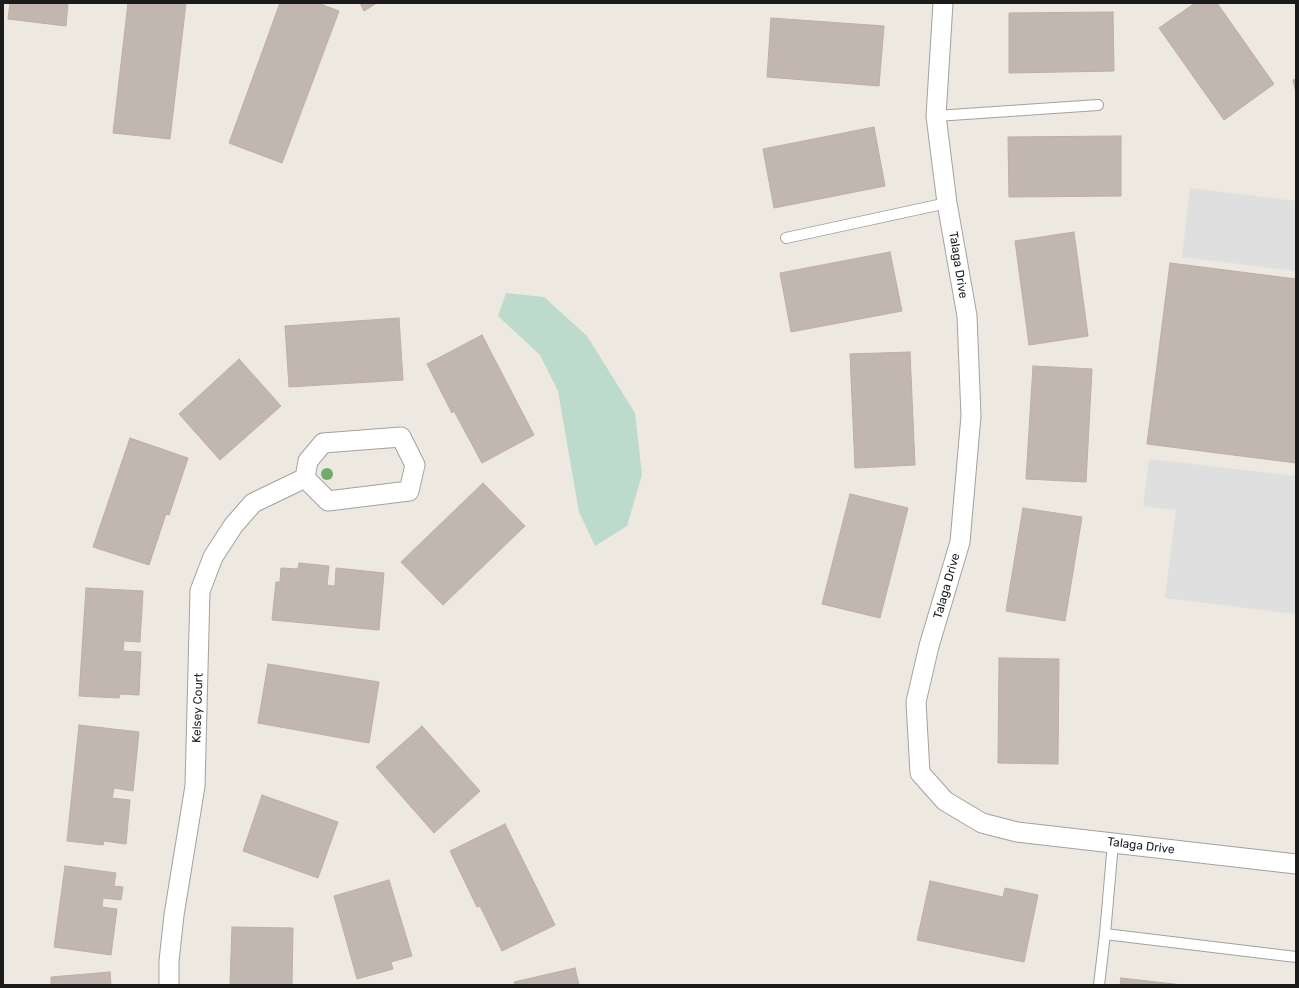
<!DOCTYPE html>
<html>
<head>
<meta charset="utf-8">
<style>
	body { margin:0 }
	#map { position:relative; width:1299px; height:988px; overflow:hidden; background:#ede8e0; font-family:Rubik,sans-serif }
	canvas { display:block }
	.frame { position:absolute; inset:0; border:4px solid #1b1b1b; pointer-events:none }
</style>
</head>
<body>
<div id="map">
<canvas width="1299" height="988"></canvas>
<div class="frame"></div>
</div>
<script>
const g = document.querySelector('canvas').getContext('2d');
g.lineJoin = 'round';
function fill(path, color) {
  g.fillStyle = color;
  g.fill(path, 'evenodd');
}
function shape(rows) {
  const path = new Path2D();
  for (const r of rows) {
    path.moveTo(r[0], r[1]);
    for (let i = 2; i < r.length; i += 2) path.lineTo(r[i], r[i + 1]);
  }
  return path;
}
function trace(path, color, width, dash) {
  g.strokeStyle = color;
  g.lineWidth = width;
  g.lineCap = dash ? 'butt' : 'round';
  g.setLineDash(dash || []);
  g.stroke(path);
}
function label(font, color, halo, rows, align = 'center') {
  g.font = font + ' Rubik,sans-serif';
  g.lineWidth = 3.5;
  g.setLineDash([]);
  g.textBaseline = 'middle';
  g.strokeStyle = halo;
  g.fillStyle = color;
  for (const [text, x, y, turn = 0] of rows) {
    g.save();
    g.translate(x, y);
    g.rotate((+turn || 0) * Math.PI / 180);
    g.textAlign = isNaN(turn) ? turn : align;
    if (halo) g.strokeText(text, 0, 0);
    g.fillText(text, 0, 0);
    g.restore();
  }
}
fill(shape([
	[506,293,544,297,587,336,635,413,642,475,627,526,595,546,579,512,558,391,540,355,498,316]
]), '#bddbcc');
fill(shape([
	[1190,188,1296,201,1296,271,1182,257],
	[1149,459,1296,476,1296,614,1165,598,1176,510,1143,506]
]), '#dfdfdf');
const building = shape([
	[10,3,68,3,66,26,8,19,10,3],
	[128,3,186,3,170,139,113,133,128,3],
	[280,3,318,3,339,11,282,163,229,143,280,3],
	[360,3,377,3,364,11,360,3],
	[1195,3,1217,3,1274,84,1224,120,1159,28,1195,3],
	[1113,12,1114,71,1009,73,1009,13,1113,12],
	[771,18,884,26,879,86,767,77,771,18],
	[1296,79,1296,93,1293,80,1296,79],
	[874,127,885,186,774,208,763,149,874,127],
	[1121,136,1121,196,1009,197,1008,137,1121,136],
	[1074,232,1088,336,1029,345,1015,241,1074,232],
	[890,252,902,311,791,332,780,273,890,252],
	[1170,263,1296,279,1296,463,1147,444,1170,263],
	[399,318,403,380,289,387,285,326,399,318],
	[482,335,534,435,482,463,454,411,452,413,427,364,482,335],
	[910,352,915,465,855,468,850,354,910,352],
	[239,359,281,406,220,460,179,414,239,359],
	[1033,366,1092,369,1086,482,1026,479,1033,366],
	[130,438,188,458,169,515,166,514,149,565,93,547,130,438],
	[483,483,525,526,443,605,401,562,483,483],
	[850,494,908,508,880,618,822,604,850,494],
	[1023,508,1082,517,1065,621,1006,611,1023,508],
	[299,563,329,566,327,585,335,586,336,568,384,573,379,630,272,620,276,582,280,582,281,568,298,569,299,563],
	[86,588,143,591,140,642,124,641,123,651,141,652,139,695,120,694,119,698,79,696,86,588],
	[999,658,1059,659,1058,764,998,763,999,658],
	[268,664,379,682,369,743,258,723,268,664],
	[79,725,139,732,133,791,114,788,112,798,130,800,126,844,104,841,103,845,67,841,79,725],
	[422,726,480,791,434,833,376,767,422,726],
	[262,795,338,822,318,878,243,851,262,795],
	[505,824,555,925,502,951,480,906,477,907,450,851,505,824],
	[65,866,116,873,114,886,123,887,121,900,103,898,102,907,117,909,111,955,54,947,65,866],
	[389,880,412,956,391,962,393,969,357,979,334,896,389,880],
	[930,881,1003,897,1005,888,1038,895,1024,962,917,940,930,881],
	[232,927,293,928,292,985,230,985,232,927],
	[575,968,579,985,515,985,514,982,575,968],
	[110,972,111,985,51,985,51,977,110,972],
	[1121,978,1183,985,1120,985,1121,978]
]);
fill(building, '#c1b7b0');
trace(building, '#beaea3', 1);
const service = shape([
	[936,116,1098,105],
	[786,238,947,203],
	[1113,843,1105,934,1296,957],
	[1099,985,1105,934]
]);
const minor = shape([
	[943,3,936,116,947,203,967,316,971,416,960,542,929,646,916,702,920,773,945,801,982,823,1017,832,1296,864],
	[401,437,415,465,409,491,328,501,305,478,308,461,323,443,401,437],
	[169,985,169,961,174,915,195,786,200,591,213,557,233,526,253,503,305,478]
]);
trace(service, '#a2a2a2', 12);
trace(minor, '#a2a2a2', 21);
trace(service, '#fff', 10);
trace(minor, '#fff', 19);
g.fillStyle = '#71a96f';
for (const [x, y] of [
	[327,474]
]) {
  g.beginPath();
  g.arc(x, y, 6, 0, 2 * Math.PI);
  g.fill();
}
label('12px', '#1b1b1b', '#fff', [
	["Talaga Drive",958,265,81],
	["Talaga Drive",947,586,-74],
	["Kelsey Court",198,708,-88],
	["Talaga Drive",1141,846,7]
]);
</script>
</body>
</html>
